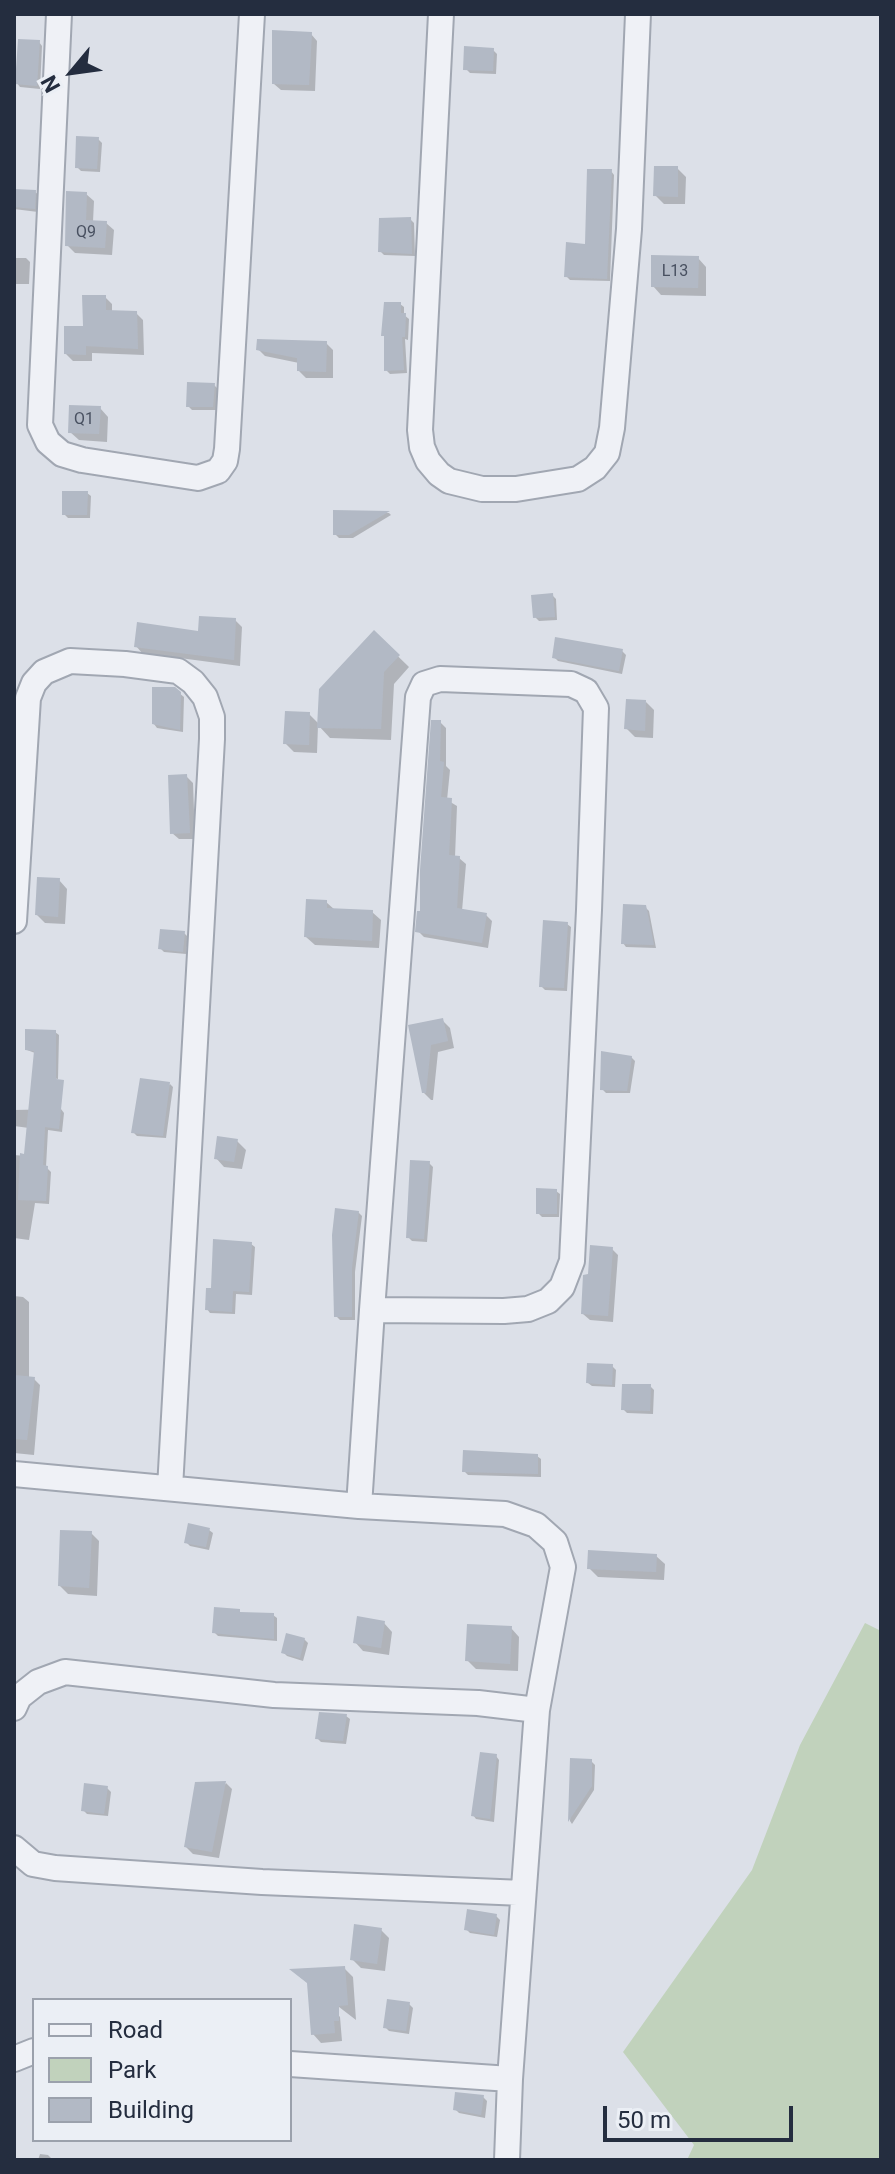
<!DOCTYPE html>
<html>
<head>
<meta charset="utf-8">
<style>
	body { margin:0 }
	#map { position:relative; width:895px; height:2174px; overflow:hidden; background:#dce0e8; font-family:Roboto,sans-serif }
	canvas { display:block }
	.frame { position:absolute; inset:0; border:16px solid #242d3f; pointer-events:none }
	.legend { position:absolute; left:32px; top:1998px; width:260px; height:144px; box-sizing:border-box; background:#ebeff5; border:2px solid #9ba1ac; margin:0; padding:10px 14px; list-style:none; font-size:24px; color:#242d3f }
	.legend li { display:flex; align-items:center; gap:16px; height:40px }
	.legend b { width:40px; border:2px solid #9ba1ac }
	.north { position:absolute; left:32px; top:32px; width:80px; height:80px; -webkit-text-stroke:6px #ebeff5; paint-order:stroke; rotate:241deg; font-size:22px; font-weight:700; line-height:32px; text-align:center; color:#242d3f }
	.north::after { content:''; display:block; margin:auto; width:28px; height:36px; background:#242d3f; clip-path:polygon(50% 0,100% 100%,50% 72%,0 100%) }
	.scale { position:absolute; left:603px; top:2106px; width:190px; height:36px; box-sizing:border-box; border:4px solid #242d3f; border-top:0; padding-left:10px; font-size:24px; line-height:28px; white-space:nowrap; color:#242d3f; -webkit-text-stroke:6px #ebeff5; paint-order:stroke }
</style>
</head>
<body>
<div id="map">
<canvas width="895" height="2174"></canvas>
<div class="frame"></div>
<ul class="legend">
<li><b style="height:10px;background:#eff1f6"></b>Road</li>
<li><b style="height:22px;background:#c1d2bc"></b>Park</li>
<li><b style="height:22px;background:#b2b9c5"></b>Building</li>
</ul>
<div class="north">N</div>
<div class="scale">50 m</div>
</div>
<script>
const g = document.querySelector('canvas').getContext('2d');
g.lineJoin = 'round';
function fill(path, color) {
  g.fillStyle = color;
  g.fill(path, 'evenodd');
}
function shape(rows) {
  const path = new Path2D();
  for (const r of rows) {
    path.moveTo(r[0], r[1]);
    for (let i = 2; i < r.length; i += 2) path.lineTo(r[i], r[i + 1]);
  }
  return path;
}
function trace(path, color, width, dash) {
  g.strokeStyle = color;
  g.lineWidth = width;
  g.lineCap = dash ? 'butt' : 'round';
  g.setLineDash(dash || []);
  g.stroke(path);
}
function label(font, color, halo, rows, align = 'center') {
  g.font = font + ' Roboto,sans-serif';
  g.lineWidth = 8;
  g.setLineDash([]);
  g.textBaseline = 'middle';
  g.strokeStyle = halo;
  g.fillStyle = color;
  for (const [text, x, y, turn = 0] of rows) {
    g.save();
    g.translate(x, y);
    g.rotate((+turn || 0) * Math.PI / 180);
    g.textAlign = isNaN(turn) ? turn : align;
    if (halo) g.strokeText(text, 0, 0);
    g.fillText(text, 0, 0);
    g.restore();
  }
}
fill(shape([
	[865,1623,881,1631,881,2160,687,2160,694,2145,623,2052,752,1870,800,1745]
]), '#c1d2bc');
fill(shape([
	[311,34,317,41,315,91,281,90,274,84],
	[39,42,42,46,40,89,20,87,17,83],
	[493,50,497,54,496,74,470,73,466,69],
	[98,139,102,143,100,172,81,171,77,167],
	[677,168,686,177,685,204,664,204,655,195],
	[611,171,614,175,610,281,570,280,566,276,587,246],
	[14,191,35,192,39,195,38,212,14,209],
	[86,194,94,201,93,222,106,223,114,230,112,255,75,253,67,245],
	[410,219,414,223,415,256,384,255,380,251],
	[14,258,26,258,30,262,29,284,14,284],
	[698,258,706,267,706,296,661,295,653,286],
	[105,297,112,304,112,312,136,313,143,320,144,355,92,353,92,361,73,361,66,354],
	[400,304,404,307,404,315,409,319,408,340,405,339,407,373,390,374,386,370,386,338],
	[326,343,333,350,333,378,306,378,299,371,299,363,265,356,258,349],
	[214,385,218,389,217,410,192,410,188,406],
	[100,408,108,417,107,442,79,440,70,432],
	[87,493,91,496,90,518,68,518,64,514],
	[335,512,389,513,391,515,353,538,339,538,335,534],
	[552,595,556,599,557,620,539,621,535,617],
	[235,620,242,627,240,666,142,653,136,646,200,633],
	[374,633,409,667,394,684,391,740,330,738,318,725,317,753,294,752,285,743,309,714,320,725],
	[622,651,626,655,622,674,558,661,554,657],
	[179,693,184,697,183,732,157,728,154,724],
	[646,702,654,710,653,738,635,737,626,728],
	[440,722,446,728,446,766,450,770,447,800,457,806,455,857,459,858,466,864,462,911,486,915,492,921,488,948,424,937,418,931,422,913],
	[186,776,193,783,195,839,179,839,172,833],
	[59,880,67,889,65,924,45,923,37,915],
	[326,902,335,910,372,912,381,920,379,948,315,945,306,937],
	[645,907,649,911,656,948,626,947,623,943],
	[567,924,571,927,567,991,545,990,541,986],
	[184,933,188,937,186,954,164,952,160,948],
	[442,1020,450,1028,454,1048,438,1052,433,1100,431,1100,423,1092,411,1027],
	[55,1032,59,1035,58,1079,37,1076,35,1053,27,1050],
	[631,1057,635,1061,630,1093,606,1093,602,1089],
	[170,1084,173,1087,166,1138,137,1136,134,1133],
	[61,1109,64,1113,62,1132,48,1130,46,1167,51,1172,49,1204,35,1203,29,1240,14,1238,14,1155,26,1156,29,1128,14,1126,14,1110],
	[237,1141,246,1150,242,1169,224,1167,216,1158],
	[429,1163,433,1167,427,1242,412,1241,408,1237],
	[556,1191,560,1194,559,1217,542,1217,538,1213],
	[358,1212,362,1216,355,1272,355,1320,340,1320,336,1316],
	[251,1244,255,1247,252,1295,236,1294,235,1314,210,1313,207,1309,213,1290],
	[612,1249,618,1255,613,1322,590,1320,583,1314,590,1275],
	[14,1296,23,1297,29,1302,29,1378,34,1379,40,1385,34,1455,14,1453],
	[612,1366,616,1370,615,1387,592,1386,588,1383],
	[650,1386,654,1390,653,1414,627,1413,623,1409],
	[537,1456,541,1459,541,1477,468,1475,464,1471],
	[209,1530,213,1533,209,1550,190,1546,186,1542],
	[91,1533,99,1541,97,1596,68,1594,60,1586],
	[656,1556,665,1564,664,1580,598,1577,589,1568],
	[239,1611,242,1614,273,1615,277,1618,277,1641,218,1636,214,1632],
	[384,1623,392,1632,389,1655,363,1651,355,1642],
	[511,1628,519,1637,518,1671,476,1669,467,1660],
	[304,1639,308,1643,303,1661,287,1656,283,1652],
	[346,1716,350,1719,346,1744,321,1742,317,1738],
	[496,1756,499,1760,494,1822,476,1819,473,1815],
	[572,1760,591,1761,595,1765,594,1790,572,1824,570,1821],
	[226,1783,232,1789,219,1858,193,1854,186,1847],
	[107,1788,111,1792,108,1816,87,1814,83,1810],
	[496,1916,500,1920,497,1937,470,1933,466,1929],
	[381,1930,389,1938,385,1971,361,1968,352,1959],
	[344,1968,353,1977,356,2020,300,1977],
	[409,2004,413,2008,409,2034,389,2031,385,2027],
	[332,2008,340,2017,342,2041,321,2043,313,2034],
	[483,2097,487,2101,485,2118,459,2113,455,2109],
	[40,2154,48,2155,53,2160,38,2160]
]), '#0003');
fill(shape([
	[272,30,312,32,309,85,272,84],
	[18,39,40,40,37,86,15,84],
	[464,46,494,48,493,71,463,70],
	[76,136,99,137,97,169,75,168],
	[654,166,678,166,678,197,653,196],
	[587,169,612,169,607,279,564,277,566,242,585,244],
	[14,189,36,190,35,209,14,207],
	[66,191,87,192,86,220,107,221,105,248,65,246],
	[411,217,412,254,378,252,379,218],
	[651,255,699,256,698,288,651,287],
	[82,295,106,295,106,310,137,311,138,349,86,346,86,355,64,354,64,326,83,326],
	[384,302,401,302,401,313,406,313,405,337,402,337,404,370,384,371,384,336,381,336],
	[257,339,327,341,326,372,297,371,297,358,256,350],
	[187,382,215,383,213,407,186,407],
	[69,405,101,406,99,434,68,433],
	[62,491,88,491,87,515,62,515],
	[333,510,390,511,349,535,333,535],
	[553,593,555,617,533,618,531,595],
	[199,616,236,618,234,660,134,647,137,622,198,631],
	[374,630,400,655,384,672,381,729,317,728,319,689],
	[555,637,623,649,619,671,552,658],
	[152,687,175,687,181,692,180,730,152,724],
	[626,699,646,700,645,731,624,729],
	[285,711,310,712,309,745,283,744],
	[431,720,441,720,440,761,444,762,441,797,452,798,449,855,460,856,457,908,487,913,482,943,415,932,417,911,420,911,420,870],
	[187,774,190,833,170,834,168,775],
	[37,877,60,878,58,917,35,915],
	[306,899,327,900,327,908,373,910,372,941,304,937],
	[623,904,646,905,654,945,621,944],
	[543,920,568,922,564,988,539,987],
	[160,929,185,931,183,952,158,949],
	[443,1018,448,1041,431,1045,426,1093,422,1093,408,1025],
	[25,1029,56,1030,56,1079,64,1080,59,1129,45,1127,43,1165,48,1166,46,1201,18,1200,20,1153,24,1154,34,1051,25,1050],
	[601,1051,632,1056,627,1091,600,1090],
	[140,1078,170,1082,163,1136,131,1133],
	[217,1136,238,1139,234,1162,214,1159],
	[410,1160,430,1161,424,1239,406,1238],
	[536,1188,557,1189,557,1214,536,1214],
	[335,1208,359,1211,352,1267,352,1317,334,1317,332,1235],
	[213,1239,252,1242,249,1292,233,1291,232,1312,205,1310,206,1288,211,1288],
	[590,1245,613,1247,608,1316,581,1314,583,1275,588,1274],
	[587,1363,613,1364,612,1385,586,1383],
	[14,1375,35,1377,27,1440,14,1439],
	[622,1384,651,1384,650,1411,621,1410],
	[463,1450,538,1454,538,1474,462,1472],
	[188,1523,210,1528,206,1547,184,1543],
	[60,1530,92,1531,89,1588,58,1586],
	[588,1550,657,1554,656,1572,587,1569],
	[214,1607,240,1609,240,1612,274,1613,274,1639,212,1633],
	[357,1616,385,1621,381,1648,353,1643],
	[467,1624,512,1626,510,1664,465,1661],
	[286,1633,305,1638,300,1658,281,1653],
	[319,1712,347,1714,343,1741,315,1739],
	[480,1752,497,1754,490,1819,471,1816],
	[570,1758,592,1759,592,1786,568,1822],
	[226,1781,212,1852,184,1847,195,1782],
	[84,1783,108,1786,104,1814,81,1811],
	[467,1909,497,1914,494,1935,464,1930],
	[354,1924,382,1928,377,1964,350,1960],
	[345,1966,348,2005,339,2006,339,2021,334,2021,335,2033,311,2035,307,1983,289,1969],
	[387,1999,410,2002,406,2031,383,2028],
	[455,2092,484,2095,481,2115,453,2110]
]), '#b2b9c5');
const minor = shape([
	[59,14,40,425,48,442,62,454,82,460,198,478,218,471,225,461,227,449,252,14],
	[441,14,420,430,422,447,428,461,439,474,449,481,482,489,516,489,578,479,595,468,607,453,612,428,629,229,638,14],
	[14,921,28,698,34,683,44,672,70,661,125,664,178,671,193,682,205,697,212,717,212,739,170,1488],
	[14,1474,359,1506,505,1514,536,1525,555,1542,563,1567,537,1710,510,2079,507,2160],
	[359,1506,372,1310,418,697,424,684,440,679,571,684,586,691,596,708,589,910,572,1261,562,1287,548,1301,528,1309,504,1311,372,1310],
	[14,1708,19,1697,38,1682,65,1672,274,1695,478,1703,537,1710],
	[14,1848,33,1864,55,1868,262,1882,523,1893],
	[14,2059,34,2051],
	[290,2064,510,2079]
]);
trace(minor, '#a1a7b2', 28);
trace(minor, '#eff1f6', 24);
label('16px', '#485060', null, [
	["Q9",86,233],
	["L13",675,272],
	["Q1",84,420]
]);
</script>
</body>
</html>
